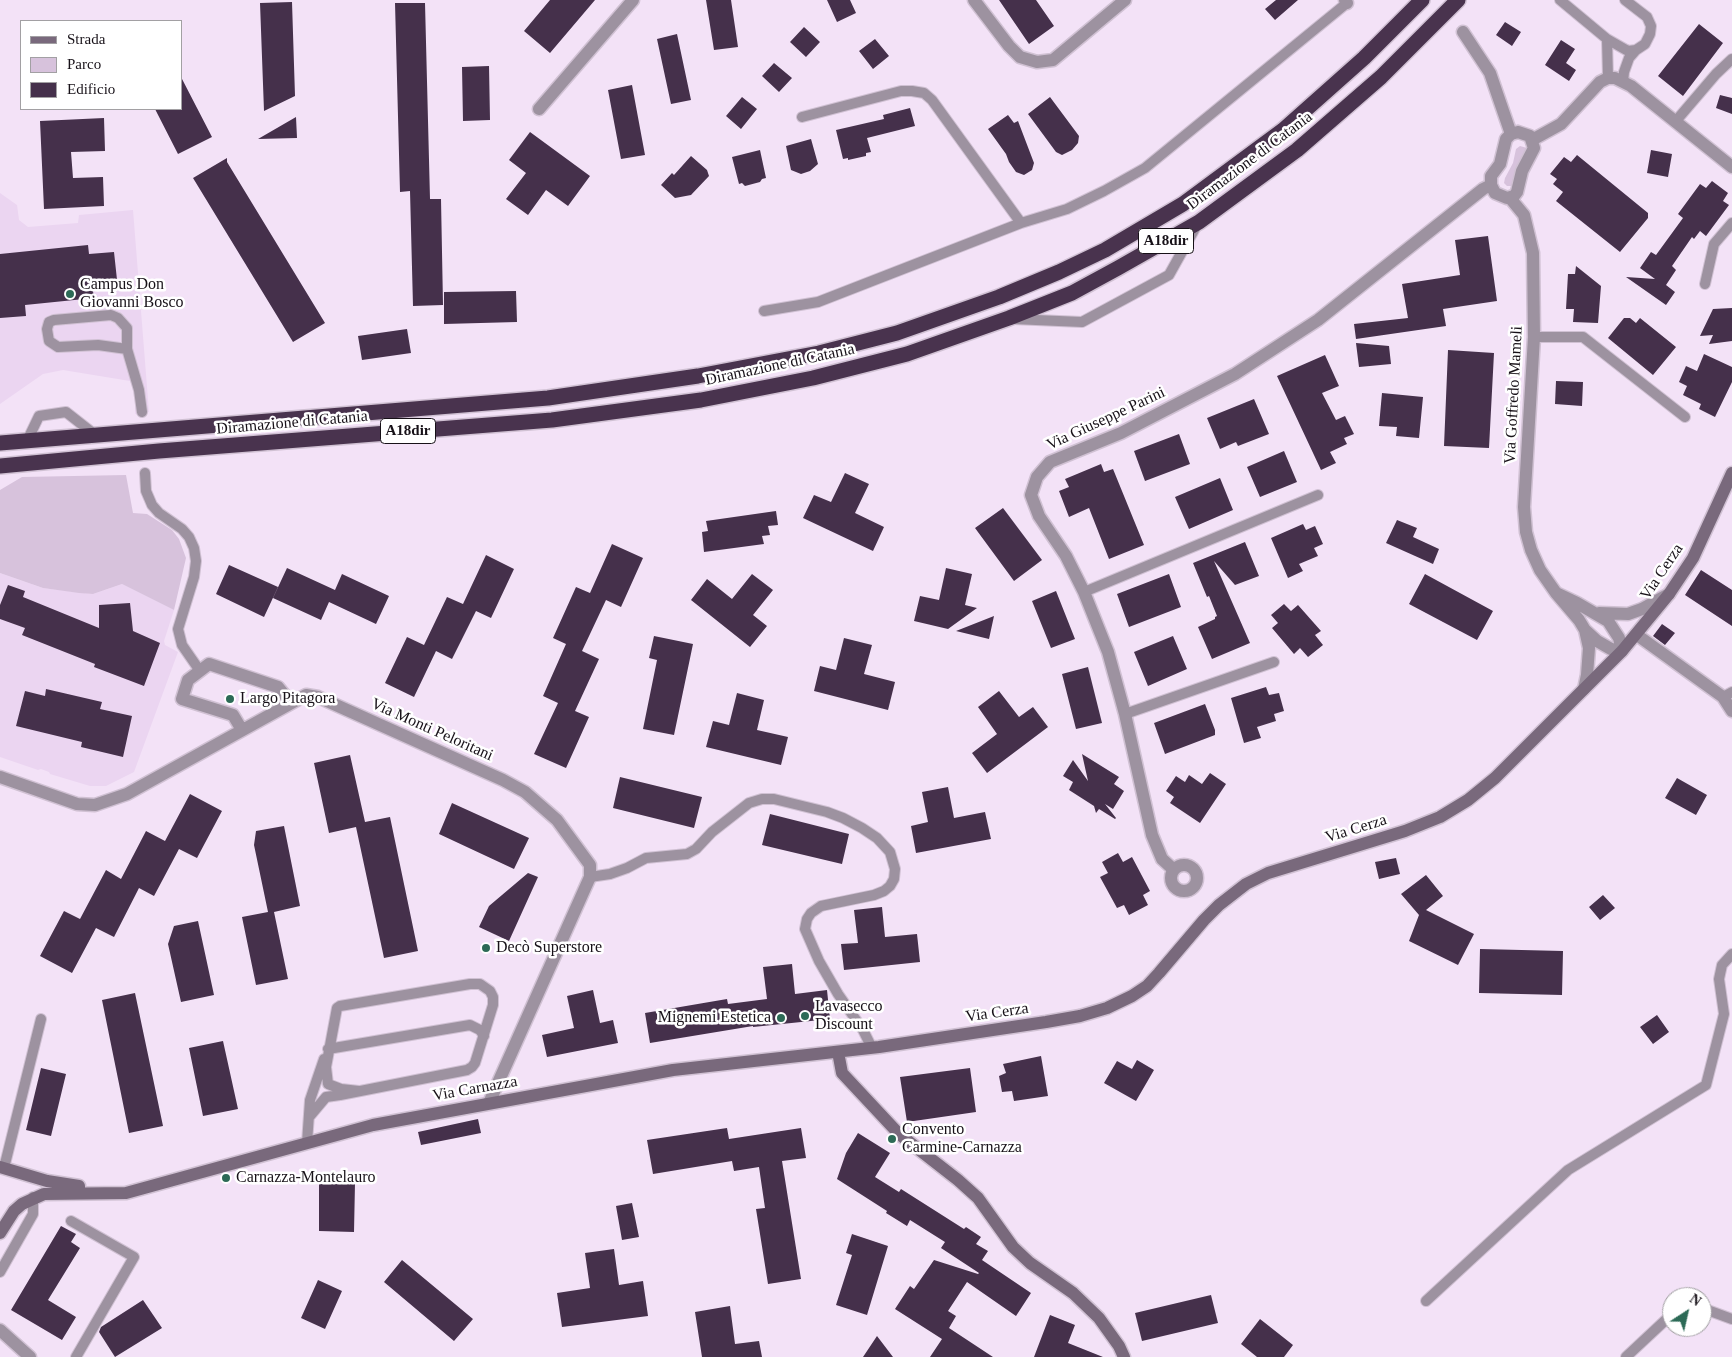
<!DOCTYPE html>
<html>
<head>
<meta charset="utf-8">
<style>
	body { margin:0 }
	#map { position:relative; width:1732px; height:1357px; overflow:hidden; background:#f3e2f7; font-family:"Times New Roman",serif }
	canvas { display:block }
	.legend { position:absolute; left:20px; top:20px; width:162px; height:90px; box-sizing:border-box; background:#fff; border:1px solid #a2a0a3; margin:0; padding:6px 9px; list-style:none; font-size:15px; color:#171118 }
	.legend li { display:flex; align-items:center; gap:10px; height:25px }
	.legend b { width:25px; border:1px solid #a2a0a3 }
	.north { position:absolute; left:1662px; top:1287px; width:50px; height:50px; box-sizing:border-box; background:#fff; border:1px solid #a2a0a3; border-radius:50%; rotate:35deg; font-size:14px; font-weight:700; line-height:20px; text-align:center; color:#171118 }
	.north::after { content:''; display:block; margin:auto; width:18px; height:22px; background:#2c6a56; clip-path:polygon(50% 0,100% 100%,50% 72%,0 100%) }
</style>
</head>
<body>
<div id="map">
<canvas width="1732" height="1357"></canvas>
<ul class="legend">
<li><b style="height:6px;background:#79697c"></b>Strada</li>
<li><b style="height:14px;background:#d7c2dc"></b>Parco</li>
<li><b style="height:14px;background:#45304b"></b>Edificio</li>
</ul>
<div class="north">N</div>
</div>
<script>
const g = document.querySelector('canvas').getContext('2d');
g.lineJoin = 'round';
function fill(path, color) {
  g.fillStyle = color;
  g.fill(path, 'evenodd');
}
function shape(rows) {
  const path = new Path2D();
  for (const r of rows) {
    if (r.length === 3) {
      path.moveTo(r[0] + r[2], r[1]);
      path.arc(r[0], r[1], r[2], 0, 2 * Math.PI);
      continue;
    }
    path.moveTo(r[0], r[1]);
    for (let i = 2; i < r.length; i += 2) path.lineTo(r[i], r[i + 1]);
  }
  return path;
}
function trace(path, color, width, dash) {
  g.strokeStyle = color;
  g.lineWidth = width;
  g.lineCap = dash ? 'butt' : 'round';
  g.setLineDash(dash || []);
  g.stroke(path);
}
function label(font, color, halo, rows, align = 'center') {
  g.font = font + ' "Times New Roman",serif';
  g.lineWidth = 5;
  g.setLineDash([]);
  g.textBaseline = 'middle';
  g.strokeStyle = halo;
  g.fillStyle = color;
  for (const [text, x, y, turn = 0] of rows) {
    g.save();
    g.translate(x, y);
    g.rotate((+turn || 0) * Math.PI / 180);
    g.textAlign = isNaN(turn) ? turn : align;
    if (halo) g.strokeText(text, 0, 0);
    g.fillText(text, 0, 0);
    g.restore();
  }
}
fill(shape([
	[0,193,17,205,19,220,28,227,78,223,79,215,133,210,149,412,135,414,135,393,130,381,63,370,43,374,0,404],
	[0,573,43,588,93,594,122,584,174,610,164,641,165,645,178,652,134,772,106,786,90,786,50,774,49,772,41,769,38,770,0,757]
]), '#ebd5f1');
fill(shape([
	[1520,146,1527,148,1515,184,1512,186,1507,186,1504,183,1505,178,1513,163,1516,149],
	[126,475,133,513,147,514,172,530,179,539,186,558,174,610,122,584,93,594,79,593,43,588,0,573,0,490,22,477]
]), '#d7c2dc');
fill(shape([
	[550,0,595,0,550,53,524,31],
	[706,0,731,0,738,47,714,50],
	[827,0,850,0,856,13,837,22],
	[999,0,1036,0,1054,26,1029,44],
	[1276,0,1298,0,1275,20,1265,9],
	[292,2,295,96,264,111,260,3],
	[395,3,425,3,430,199,441,199,443,305,413,306,410,191,400,192],
	[1505,22,1521,32,1512,46,1496,35],
	[1699,24,1723,43,1683,96,1658,76],
	[804,27,820,42,806,57,790,42],
	[677,34,691,100,671,104,657,39],
	[875,39,889,56,873,69,859,51],
	[1561,40,1575,49,1566,63,1576,70,1569,81,1545,65],
	[774,63,792,78,779,92,762,76],
	[489,66,490,120,463,121,462,67],
	[181,77,212,137,178,154,155,109,181,109],
	[632,85,645,155,621,159,608,90],
	[1720,95,1732,98,1732,114,1716,108],
	[742,97,757,109,741,129,726,116],
	[1050,97,1079,136,1078,143,1072,150,1062,155,1056,152,1028,114],
	[910,108,915,126,867,138,871,152,866,153,866,156,848,160,848,158,843,159,836,130,884,119,883,115],
	[1008,115,1014,123,1018,121,1034,163,1032,170,1024,175,1016,172,1009,162,1006,154,988,129],
	[296,117,297,138,258,139],
	[104,118,105,151,71,152,73,178,103,177,104,206,44,209,40,121],
	[530,132,590,176,568,206,546,190,528,215,506,199,526,173,509,160],
	[811,139,818,164,810,171,801,174,791,170,786,146],
	[760,150,766,178,762,179,760,182,745,186,742,183,739,184,732,157],
	[1651,150,1672,154,1668,177,1647,173],
	[1577,155,1648,213,1648,218,1620,252,1556,201,1563,192,1553,184,1557,179,1550,174,1564,157,1571,162],
	[691,156,707,170,709,176,691,195,675,198,661,185,672,173,674,175],
	[227,158,227,162,325,323,293,342,193,178],
	[1712,181,1728,193,1723,201,1729,205,1706,236,1700,231,1694,239,1692,237,1672,266,1676,270,1666,285,1675,292,1666,305,1626,277,1655,279,1640,268,1651,252,1656,255,1683,218,1678,214,1700,184,1706,188],
	[1488,236,1497,301,1443,309,1446,326,1356,339,1354,324,1408,318,1402,284,1460,275,1455,240],
	[88,245,89,254,114,252,118,289,93,291,94,298,25,305,26,316,0,318,0,254],
	[1576,266,1601,286,1598,323,1573,322,1574,309,1566,309,1568,274,1575,274],
	[516,291,517,322,444,324,444,292],
	[1732,308,1732,341,1709,344,1713,335,1700,336,1713,309],
	[1624,318,1630,318,1636,323,1640,318,1676,347,1653,375,1608,338],
	[407,329,411,353,362,360,358,336],
	[1356,343,1389,346,1391,364,1359,367],
	[1448,350,1494,353,1489,448,1444,446],
	[1704,354,1732,367,1732,382,1715,417,1699,409,1701,404,1683,395,1687,386,1679,382,1686,366,1697,371],
	[1325,355,1339,386,1322,393,1336,420,1345,416,1354,434,1344,438,1347,444,1330,452,1336,463,1321,470,1277,376],
	[1556,381,1583,382,1582,406,1555,404],
	[1382,393,1423,397,1419,438,1396,436,1397,427,1379,426],
	[1254,399,1269,434,1238,446,1236,442,1220,449,1207,418],
	[1179,434,1190,464,1145,481,1134,451],
	[1284,451,1297,482,1260,497,1247,467],
	[1101,464,1104,472,1113,469,1144,545,1109,559,1089,508,1069,517,1059,491,1069,487,1065,479],
	[845,473,869,484,855,513,884,527,873,551,803,518,814,495,831,502],
	[1220,478,1233,510,1189,529,1175,497],
	[1003,508,1042,560,1014,581,975,528],
	[776,511,778,525,768,526,770,535,762,536,764,544,704,552,702,532,708,531,706,521],
	[1397,520,1417,528,1413,537,1439,549,1433,564,1386,543],
	[1303,524,1306,530,1315,526,1323,544,1314,548,1318,556,1299,564,1303,571,1288,578,1271,538],
	[1245,542,1259,576,1235,585,1214,561,1250,643,1212,659,1198,627,1215,619,1215,617,1217,616,1209,596,1207,597,1193,563],
	[612,544,643,558,621,607,606,600,582,651,599,659,575,711,589,717,566,768,534,754,558,703,543,696,566,644,553,638,576,587,590,593],
	[486,555,514,569,491,618,476,611,452,659,436,651,414,697,385,683,407,637,424,645,447,597,463,604],
	[229,565,278,587,264,617,216,594],
	[287,568,335,590,342,574,389,596,376,624,329,602,321,620,273,598],
	[946,568,972,574,965,605,977,608,948,629,914,621,920,596,939,600],
	[1701,570,1732,590,1732,626,1685,595],
	[752,574,773,590,753,615,767,626,750,647,691,600,707,579,732,599],
	[1169,574,1181,607,1129,627,1117,594],
	[1425,574,1493,611,1477,640,1409,604],
	[8,585,25,591,23,597,99,628,99,605,130,603,133,631,160,643,144,686,94,667,95,664,22,635,25,628,0,619,0,605],
	[1056,591,1075,639,1051,648,1032,601],
	[1284,604,1291,611,1298,605,1321,631,1315,635,1323,645,1308,657,1300,648,1294,654,1272,628,1278,623,1271,615],
	[994,616,989,639,956,631],
	[1662,624,1675,633,1665,645,1653,636],
	[654,636,693,644,674,735,643,729,657,660,649,658],
	[1173,636,1187,669,1148,686,1134,652],
	[844,638,872,645,864,674,895,682,888,710,814,691,820,666,836,670],
	[1088,667,1102,723,1076,729,1062,674],
	[1266,687,1269,695,1279,693,1284,711,1274,714,1276,721,1257,727,1261,738,1244,743,1231,698],
	[46,689,102,702,100,709,132,716,123,757,81,747,82,742,16,726,25,691,45,696],
	[999,691,1019,717,1033,707,1048,727,987,773,972,753,997,734,978,707],
	[737,693,764,700,757,730,788,737,781,765,706,747,713,721,729,725],
	[1205,704,1215,730,1215,735,1165,754,1154,723],
	[1082,754,1119,777,1114,784,1124,791,1113,809,1105,804,1116,818,1115,819,1099,809,1096,813,1094,806,1069,790,1073,782,1063,776,1073,760,1088,781],
	[350,755,365,822,390,817,418,951,384,958,356,827,329,833,314,763],
	[1210,773,1226,784,1200,823,1170,803,1174,797,1166,791,1176,776,1185,782,1189,775,1202,784],
	[620,777,702,797,694,828,613,808],
	[1677,778,1707,795,1696,815,1665,798],
	[948,787,954,818,985,812,991,839,916,853,911,826,928,822,922,792],
	[190,794,222,811,197,858,179,849,154,896,139,888,114,937,96,928,72,973,40,956,64,911,80,919,106,870,121,879,146,831,165,841],
	[452,803,529,838,514,869,439,834],
	[770,814,849,834,842,864,762,845],
	[284,826,300,906,274,912,288,979,256,985,242,917,268,912,254,845,256,831],
	[1118,853,1123,862,1132,857,1150,891,1143,895,1148,905,1129,915,1124,905,1117,908,1100,877,1108,873,1102,862],
	[1396,858,1400,874,1379,879,1375,862],
	[528,873,538,877,509,941,479,927,489,906],
	[1426,875,1443,896,1426,910,1474,934,1458,965,1409,941,1419,915,1401,894],
	[1603,895,1615,908,1600,920,1589,907],
	[882,907,885,937,917,934,920,962,844,970,841,944,858,943,854,910],
	[198,921,214,995,181,1002,168,944,174,926],
	[1480,949,1563,951,1562,995,1479,993],
	[792,964,795,994,827,990,830,1019,753,1027,753,1026,650,1043,645,1013,727,999,728,1004,767,999,763,967],
	[593,990,600,1023,613,1020,618,1043,547,1057,542,1035,574,1028,567,996],
	[135,993,163,1126,129,1133,102,1000],
	[1657,1015,1669,1032,1653,1044,1640,1027],
	[223,1041,238,1109,203,1116,189,1048],
	[1041,1056,1048,1096,1014,1101,1012,1091,1002,1092,999,1076,1006,1073,1003,1064],
	[1137,1060,1154,1070,1136,1101,1104,1083,1117,1061,1132,1069],
	[41,1068,66,1074,51,1136,26,1130],
	[970,1068,976,1112,907,1122,900,1077],
	[478,1119,481,1133,421,1145,418,1132],
	[727,1128,729,1139,801,1128,806,1158,782,1161,801,1279,768,1284,756,1209,765,1208,759,1167,734,1171,732,1161,653,1174,647,1140],
	[858,1133,890,1153,875,1177,899,1192,901,1189,964,1229,966,1227,981,1237,976,1244,988,1251,982,1260,1031,1293,1016,1316,967,1282,948,1311,956,1316,949,1328,993,1357,930,1357,942,1339,895,1309,910,1286,914,1289,934,1260,978,1274,979,1273,941,1248,945,1242,910,1220,907,1226,886,1213,887,1211,837,1179,846,1153],
	[319,1182,355,1183,354,1232,319,1231],
	[632,1203,639,1237,622,1240,616,1206],
	[61,1226,76,1234,71,1242,80,1248,48,1300,76,1317,62,1340,11,1310],
	[852,1234,888,1246,867,1315,836,1305,852,1255,846,1253],
	[614,1249,619,1285,643,1281,648,1316,562,1327,557,1293,590,1288,585,1253],
	[402,1260,473,1319,454,1341,384,1282],
	[318,1280,342,1291,325,1329,301,1318],
	[1211,1295,1218,1323,1142,1341,1135,1313],
	[143,1300,162,1328,115,1357,99,1332,101,1327],
	[730,1306,735,1344,759,1341,762,1357,702,1357,695,1312],
	[1050,1315,1075,1325,1068,1343,1103,1357,1034,1357],
	[1260,1319,1293,1345,1284,1357,1257,1357,1241,1344],
	[877,1336,893,1357,863,1357]
]), '#45304b');
const service = shape([
	[1560,0,1607,39,1628,51,1636,50,1645,44,1650,34,1651,26,1647,17,1625,0],
	[1607,39,1608,78],
	[1623,82,1624,72,1629,58,1636,50],
	[802,117,901,91,912,91,924,93,932,100,1021,223],
	[1675,122,1716,74,1732,59],
	[1705,284,1714,244,1732,223],
	[764,311,818,302,1021,223,1067,209,1104,191,1145,168,1347,3],
	[1013,319,1082,322,1169,275,1198,223],
	[1534,337,1583,337,1685,417],
	[127,349,98,345,58,347,49,341,47,329,49,322,54,320,111,315,118,318,127,328,127,349,139,390,142,412],
	[28,439,39,416,66,412,94,434],
	[145,473,146,491,152,505,159,513,182,529,189,537,194,548,196,561,194,577,178,629,182,645,200,671],
	[1084,592,1318,495],
	[1723,697,1732,692],
	[1125,714,1274,662],
	[590,877,610,874,627,868,646,858,687,854,696,849,712,832,749,803,762,799,774,799,827,812,843,818,862,828,877,838,890,852,895,869,894,879,890,886,884,891,874,895,821,906,811,913,807,919,805,929,819,961,838,994,863,1030,872,1048],
	[328,1049,470,1025,480,1030,484,1036],
	[310,1116,326,1097,340,1095,467,1070,472,1067,475,1063,493,1005,493,997,490,991,480,984,470,984,340,1006,337,1008,326,1067,328,1084,341,1089,359,1091],
	[307,1143,310,1100,324,1059],
	[4,1168,41,1019],
	[71,1221,134,1257,76,1357],
	[0,1272,33,1214,33,1197],
	[1426,1301,1568,1170,1706,1085,1724,1014,1719,979,1722,965,1732,954],
	[1702,1308,1732,1319],
	[1626,1357,1672,1314]
]);
const minor = shape([
	[974,0,1009,46,1020,57,1037,62,1053,60,1125,0],
	[1345,0,1347,3],
	[1463,32,1490,73,1511,134],
	[539,109,633,0],
	[1518,132,1530,136,1534,148,1522,171,1517,192,1514,196,1507,198,1495,193,1491,185,1491,176,1500,164,1506,139,1511,134,1518,132],
	[1532,140,1561,124,1600,82,1608,78,1615,78,1631,86,1732,167],
	[1510,198,1524,215,1533,253,1534,337,1524,507,1526,532,1531,550,1540,570,1556,593,1579,620,1585,630,1597,641,1611,649,1622,651,1619,638,1608,621,1577,603,1556,593],
	[1599,613,1628,614,1642,609,1669,594],
	[1637,635,1723,697,1732,711],
	[1584,689,1587,675,1589,648,1585,630],
	[242,730,233,715,182,699,188,680,209,664,278,687,291,703],
	[0,777,77,804,95,805,127,794,306,695,318,697,503,780,525,792,557,820,590,865,590,877,489,1103],
	[1184,878,13],
	[1174,870,1162,859,1152,835,1125,714,1108,652,1084,592,1066,556,1039,516,1031,495,1037,477,1050,462,1121,433,1235,374,1318,320,1483,189,1491,185],
	[0,1330,30,1357]
]);
const secondary = shape([
	[838,1052,842,1073,899,1134,958,1180,978,1198,1013,1247,1030,1263,1073,1293,1099,1318,1119,1346,1124,1357],
	[0,1167,47,1181,79,1186],
	[0,1233,14,1211,22,1204,44,1194,126,1193,373,1125,673,1070,879,1047,1046,1022,1080,1016,1107,1008,1132,996,1147,986,1159,973,1204,920,1219,905,1246,884,1268,873,1405,831,1440,817,1468,800,1495,778,1622,651,1669,594,1693,558,1732,473]
]);
const motorway = shape([
	[0,443,548,398,698,376,819,353,897,333,999,297,1059,272,1105,250,1183,204,1283,130,1364,58,1422,0],
	[0,466,159,451,552,420,701,400,813,378,907,354,1009,318,1072,293,1118,268,1199,222,1297,150,1381,77,1458,0]
]);
trace(service, '#d0c1d3', 12);
trace(minor, '#d0c1d3', 15);
trace(secondary, '#d0c1d3', 15);
trace(motorway, '#d0c1d3', 18);
trace(service, '#9d92a0', 10);
trace(minor, '#9d92a0', 12);
trace(secondary, '#79697c', 12);
trace(motorway, '#49334e', 15);
for (const [x, y, r, color] of [
	[70,294,5,"#2c6a56"],
	[230,699,5,"#2c6a56"],
	[486,948,5,"#2c6a56"],
	[805,1016,5,"#2c6a56"],
	[781,1018,5,"#2c6a56"],
	[892,1139,5,"#2c6a56"],
	[226,1178,5,"#2c6a56"]
]) {
  const dot = new Path2D();
  dot.arc(x, y, r, 0, 2 * Math.PI);
  g.fillStyle = color;
  g.fill(dot);
  trace(dot, '#fff', 2);
}
for (const [x, y, w] of [
	[1166,241,55],
	[408,431,55]
]) {
  const box = new Path2D();
  box.roundRect(x - w / 2, y - 12.5, w, 25, 4);
  g.fillStyle = '#fff';
  g.fill(box);
  trace(box, '#171118', 1);
}
label('bold 15px', '#171118', null, [
	["A18dir",1166,241],
	["A18dir",408,431]
]);
label('16px', '#171118', '#fff', [
	["Diramazione di Catania",1250,161,-37],
	["Diramazione di Catania",780,365,-12],
	["Via Goffredo Mameli",1514,395,-87],
	["Via Giuseppe Parini",1106,419,-25],
	["Diramazione di Catania",292,423,-5],
	["Via Cerza",1662,572,-56],
	["Via Monti Peloritani",432,730,24],
	["Via Cerza",1356,829,-17],
	["Via Cerza",997,1013,-8],
	["Via Carnazza",475,1089,-10]
]);
label('16px', '#171118', '#fff', [
	["Campus Don",80,285],
	["Giovanni Bosco",80,303],
	["Largo Pitagora",240,699],
	["Decò Superstore",496,948],
	["Lavasecco",815,1007],
	["Discount",815,1025],
	["Mignemi Estetica",771,1018,"right"],
	["Convento",902,1130],
	["Carmine-Carnazza",902,1148],
	["Carnazza-Montelauro",236,1178]
], 'left');
</script>
</body>
</html>
